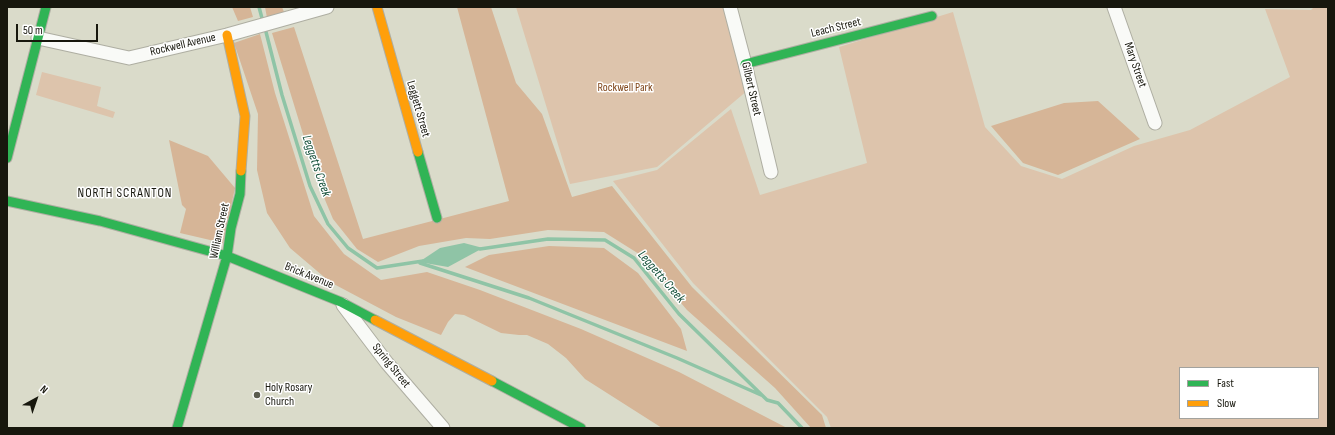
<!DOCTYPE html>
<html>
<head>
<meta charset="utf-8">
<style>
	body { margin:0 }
	#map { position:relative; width:1335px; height:435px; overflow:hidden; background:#dadbca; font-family:"Sofia Sans Condensed",sans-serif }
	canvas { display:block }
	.frame { position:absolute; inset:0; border:8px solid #17170d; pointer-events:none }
	.legend { position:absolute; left:1179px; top:367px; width:140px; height:52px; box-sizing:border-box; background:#fff; border:1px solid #a2a29e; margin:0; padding:5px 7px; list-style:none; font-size:12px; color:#17170d }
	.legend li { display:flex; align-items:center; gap:8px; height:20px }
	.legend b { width:20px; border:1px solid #a2a29e }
	.north { position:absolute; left:16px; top:379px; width:40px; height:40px; -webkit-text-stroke:3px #fff; paint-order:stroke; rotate:40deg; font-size:11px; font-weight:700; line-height:16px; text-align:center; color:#17170d }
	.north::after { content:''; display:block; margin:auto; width:14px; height:18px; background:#17170d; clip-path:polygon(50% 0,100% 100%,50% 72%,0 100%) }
	.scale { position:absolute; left:16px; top:24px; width:82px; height:18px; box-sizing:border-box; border:2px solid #17170d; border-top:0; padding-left:5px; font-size:12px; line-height:14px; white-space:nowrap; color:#17170d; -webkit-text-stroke:3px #fff; paint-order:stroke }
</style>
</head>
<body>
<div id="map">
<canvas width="1335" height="435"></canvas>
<div class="frame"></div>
<ul class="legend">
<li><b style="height:5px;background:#30b455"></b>Fast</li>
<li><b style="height:5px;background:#ff9f0a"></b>Slow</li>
</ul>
<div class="north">N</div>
<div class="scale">50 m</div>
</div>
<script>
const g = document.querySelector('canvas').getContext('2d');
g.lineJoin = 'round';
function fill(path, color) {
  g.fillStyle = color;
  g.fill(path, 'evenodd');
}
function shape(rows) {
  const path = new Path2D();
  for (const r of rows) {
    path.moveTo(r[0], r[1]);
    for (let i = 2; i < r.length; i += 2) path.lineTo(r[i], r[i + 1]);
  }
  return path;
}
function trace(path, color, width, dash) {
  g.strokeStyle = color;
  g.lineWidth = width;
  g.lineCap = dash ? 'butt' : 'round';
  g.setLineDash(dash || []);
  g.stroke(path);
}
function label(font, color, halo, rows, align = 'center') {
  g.font = font + ' "Sofia Sans Condensed",sans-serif';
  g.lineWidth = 3;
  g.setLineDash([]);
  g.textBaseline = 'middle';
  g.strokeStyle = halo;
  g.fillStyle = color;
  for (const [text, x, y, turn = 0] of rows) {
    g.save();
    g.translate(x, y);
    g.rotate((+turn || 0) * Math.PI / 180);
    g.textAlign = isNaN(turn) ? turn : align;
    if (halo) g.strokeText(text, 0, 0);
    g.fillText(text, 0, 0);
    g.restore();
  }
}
fill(shape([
	[516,7,726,7,748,90,657,167,570,184],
	[1314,7,1328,7,1328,428,831,428,827,417,693,283,613,181,657,170,731,109,760,195,867,163,839,47,953,12,985,127,1021,166,1062,179,1134,146,1190,130,1290,77,1265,9,1311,10],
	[1180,368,1318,368,1318,418,1180,418],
	[42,72,101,87,97,106,115,112,113,118,36,95]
]), '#ddc4ac');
fill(shape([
	[232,7,250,7,253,17,238,21],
	[265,7,282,7,284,12,267,18],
	[457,7,491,7,516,83,542,114,572,197,612,186,692,287,822,415,826,428,811,428,775,388,687,310,639,254,604,232,548,230,490,239,466,238,419,246,378,262,357,249,333,219,318,183,272,33,294,27,363,239,509,201],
	[260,34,275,93,314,216,344,254,381,280,427,272,480,290,581,329,679,372,787,428,662,428,585,379,566,358,548,344,527,335,519,335,501,333,464,315,455,314,448,322,441,335,396,317,330,282,290,248,267,213,257,170,258,114,234,43],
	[1098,101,1140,139,1058,175,1023,163,991,126,1064,103],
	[169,140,208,156,235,188,223,243,180,233,186,209,182,205],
	[549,246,604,248,638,273,681,329,687,351,465,267,489,255]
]), '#d6b597');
fill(shape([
	[464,243,483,248,448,267,419,262,440,248]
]), '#8fc4a6');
trace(shape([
	[259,7,263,22],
	[265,28,282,95,310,186,328,224,348,248,377,268,423,261],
	[480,249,548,239,605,240,634,258,679,314,767,400,778,403,802,428],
	[420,263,529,298,677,358,761,395]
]), '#8fc4a6', 3.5);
const street = shape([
	[730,7,745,64,771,172],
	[1114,7,1155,123],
	[38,38,129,58,227,35,327,7],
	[343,305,387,363,443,428]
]);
const fast = shape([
	[745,64,932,16],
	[418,152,437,218],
	[7,158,46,7],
	[7,201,100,221,227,256,341,302,375,320],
	[492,381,581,428],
	[177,428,227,256,231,228,240,194,241,171]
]);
const slow = shape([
	[377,7,418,152],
	[227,35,245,116,241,171],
	[375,320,492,381]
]);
trace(street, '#aeaea2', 15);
trace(fast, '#aeaea2', 11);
trace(slow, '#aeaea2', 11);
trace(street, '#f9faf7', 13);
trace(fast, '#30b455', 9);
trace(slow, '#ff9f0a', 9);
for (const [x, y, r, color] of [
	[257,395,4,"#5b5c4f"]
]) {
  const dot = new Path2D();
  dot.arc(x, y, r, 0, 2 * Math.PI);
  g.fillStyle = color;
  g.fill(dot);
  trace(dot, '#fff', 1.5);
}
label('12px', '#17170d', '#fff', [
	["Leach Street",836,28,-14],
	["Rockwell Avenue",183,45,-13],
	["Mary Street",1135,65,71],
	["Gilbert Street",751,89,77],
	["Leggett Street",418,109,74],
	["William Street",220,231,-78],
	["Brick Avenue",309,276,22],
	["Spring Street",391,366,51]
]);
label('12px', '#80471b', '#fff', [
	["Rockwell Park",625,88]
]);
label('12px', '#17170d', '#fff', [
	["Holy Rosary",265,388],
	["Church",265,402]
], 'left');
label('italic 13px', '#134f38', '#fff', [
	["Leggetts Creek",316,166,71],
	["Leggetts Creek",661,277,49]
]);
g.letterSpacing = '1px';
label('13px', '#17170d', '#fff', [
	["NORTH SCRANTON",125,194]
]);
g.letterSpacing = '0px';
</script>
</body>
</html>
